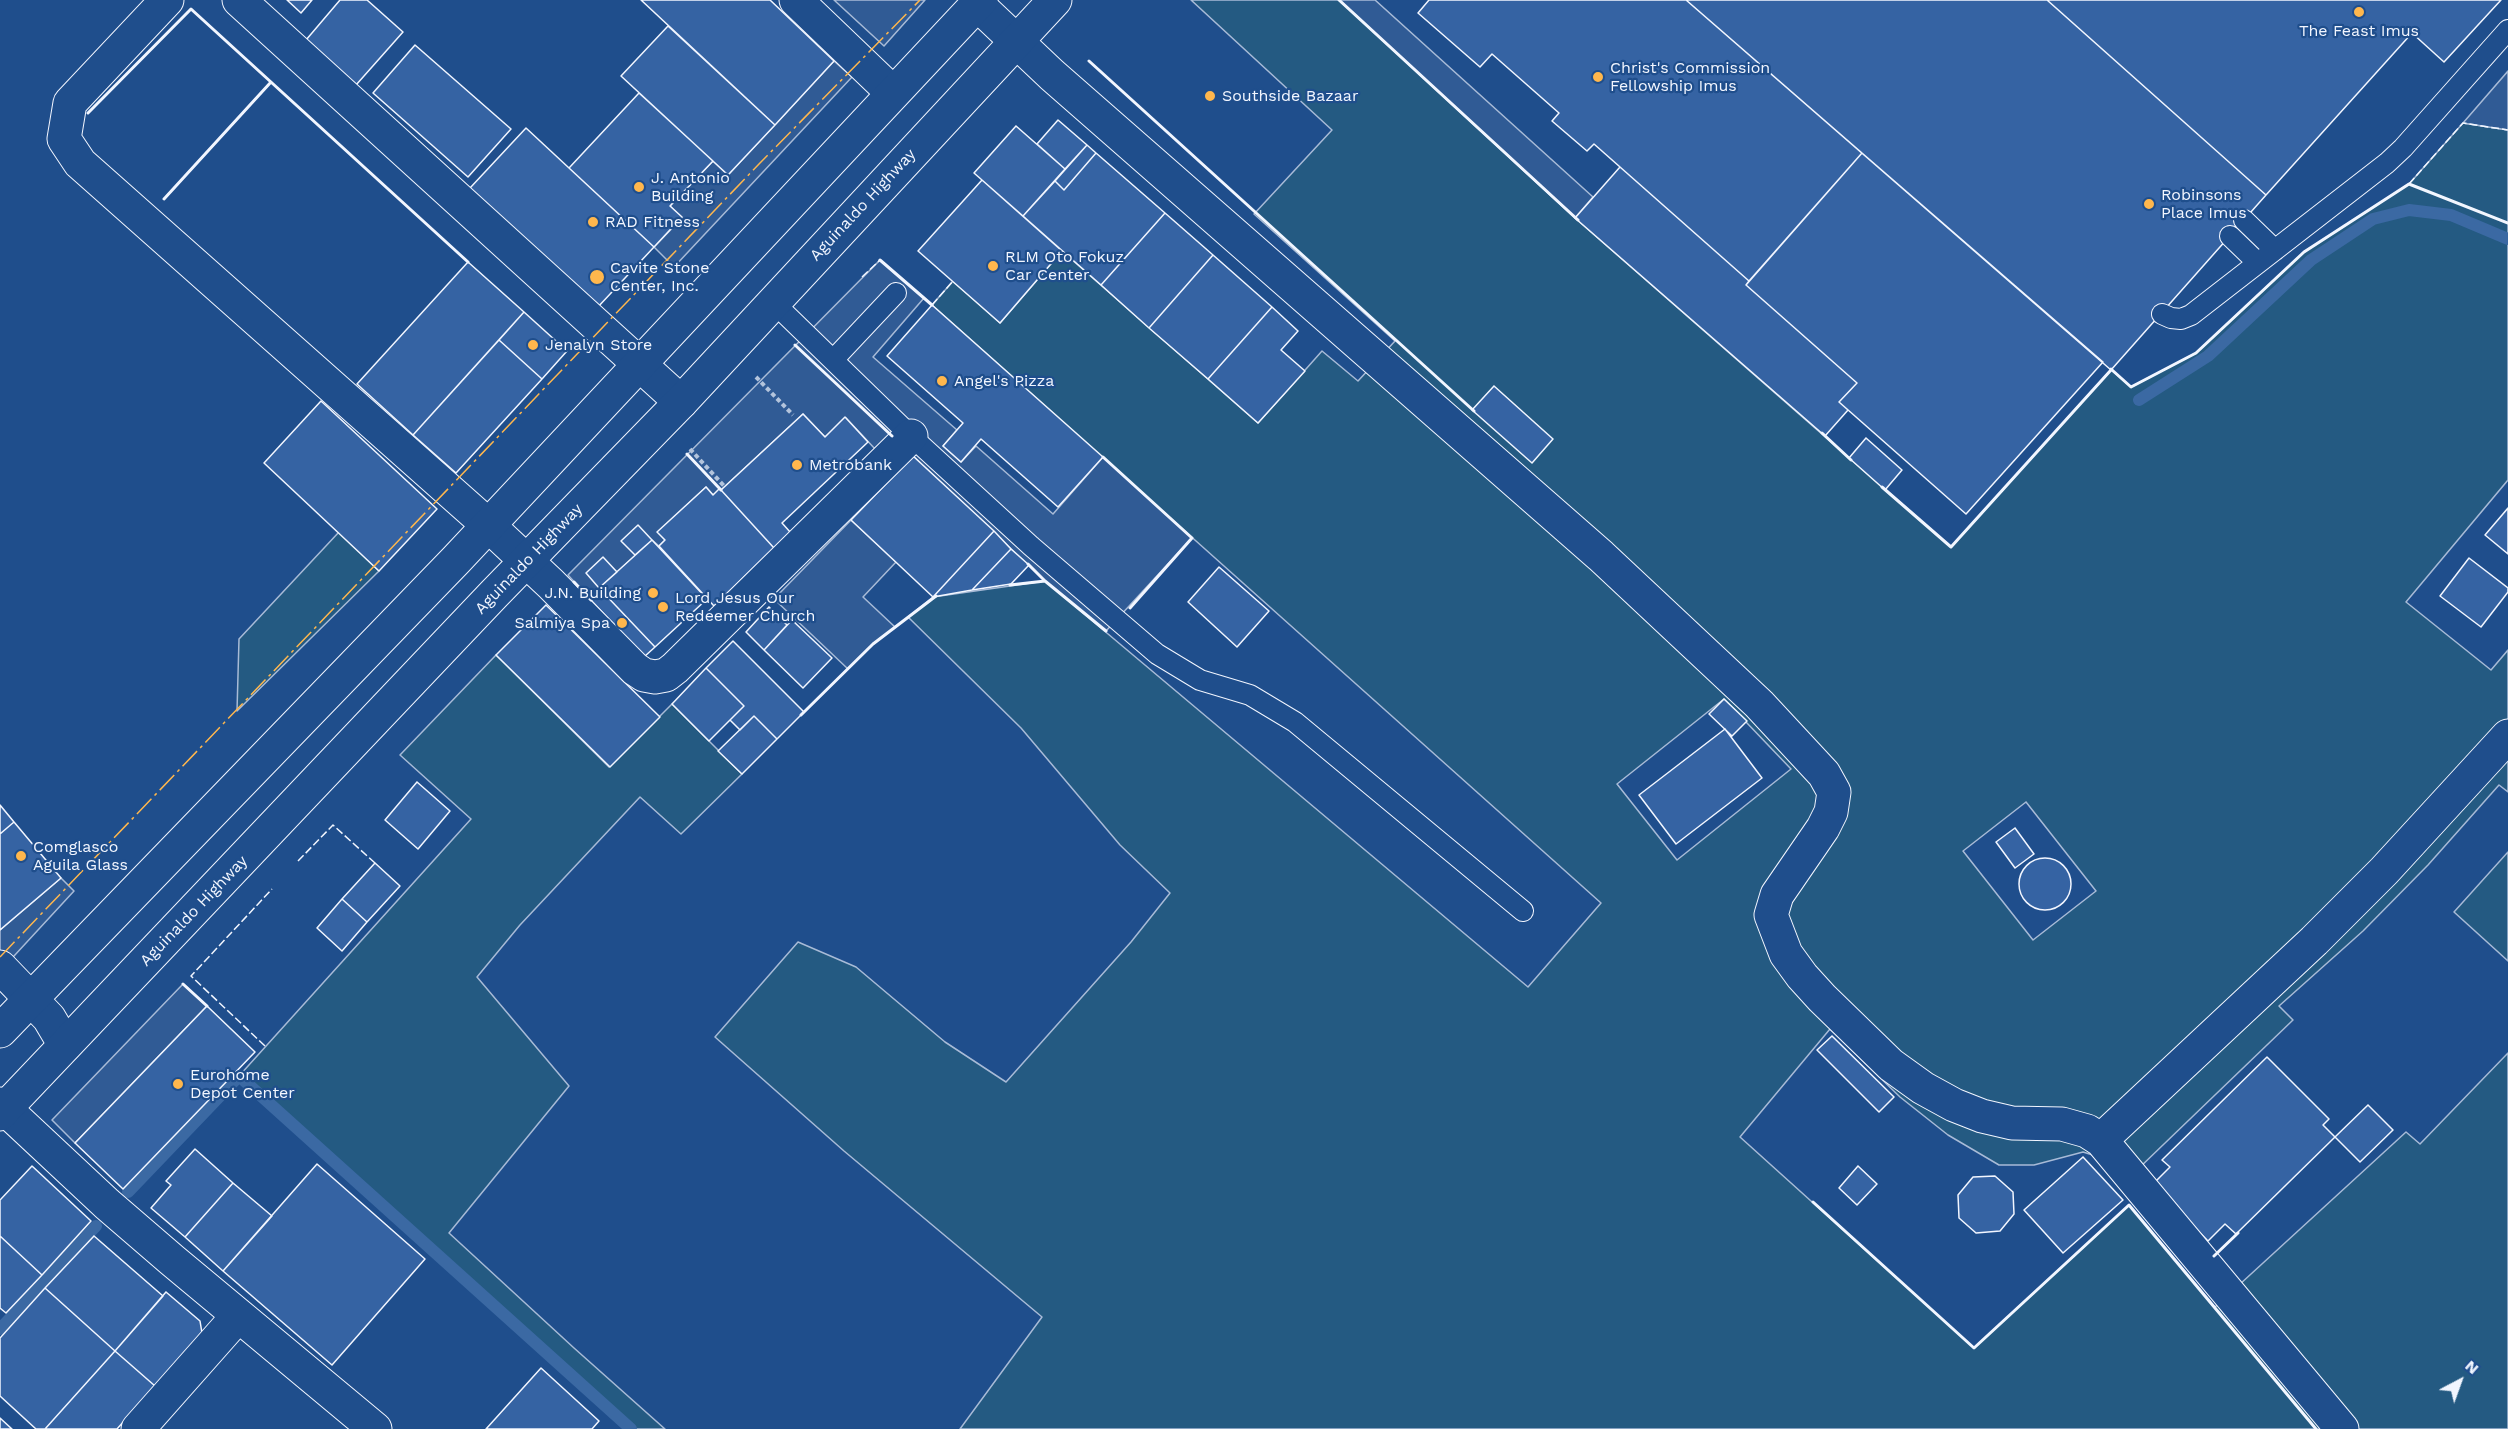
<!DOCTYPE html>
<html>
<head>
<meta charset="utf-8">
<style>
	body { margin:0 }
	#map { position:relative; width:2508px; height:1429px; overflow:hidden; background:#1f4e8c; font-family:"Work Sans",sans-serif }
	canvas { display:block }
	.north { position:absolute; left:2430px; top:1351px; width:60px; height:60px; -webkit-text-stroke:4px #1f4e8c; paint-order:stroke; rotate:41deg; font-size:16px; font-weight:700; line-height:24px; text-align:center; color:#f2f6ff }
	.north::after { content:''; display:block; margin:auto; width:21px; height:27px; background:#f2f6ff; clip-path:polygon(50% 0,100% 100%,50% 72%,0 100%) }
</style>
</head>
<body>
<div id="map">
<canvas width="2508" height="1429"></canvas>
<div class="north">N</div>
</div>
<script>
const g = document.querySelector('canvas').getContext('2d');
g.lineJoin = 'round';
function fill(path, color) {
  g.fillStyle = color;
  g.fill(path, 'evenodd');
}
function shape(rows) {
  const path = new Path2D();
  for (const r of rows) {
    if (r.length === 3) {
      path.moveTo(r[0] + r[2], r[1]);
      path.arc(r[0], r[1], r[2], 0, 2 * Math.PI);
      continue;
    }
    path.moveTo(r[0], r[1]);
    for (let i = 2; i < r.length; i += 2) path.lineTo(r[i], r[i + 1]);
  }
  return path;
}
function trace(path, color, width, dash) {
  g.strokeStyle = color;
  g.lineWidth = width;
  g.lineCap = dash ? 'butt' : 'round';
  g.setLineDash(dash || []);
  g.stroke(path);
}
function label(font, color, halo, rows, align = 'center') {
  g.font = font + ' "Work Sans",sans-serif';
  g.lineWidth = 4.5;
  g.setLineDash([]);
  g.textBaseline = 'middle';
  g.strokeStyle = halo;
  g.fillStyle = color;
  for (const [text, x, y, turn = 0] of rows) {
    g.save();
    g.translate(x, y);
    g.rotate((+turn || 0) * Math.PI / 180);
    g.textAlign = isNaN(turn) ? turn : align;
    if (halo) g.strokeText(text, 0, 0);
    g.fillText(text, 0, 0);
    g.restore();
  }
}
const green = shape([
	[1191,0,1339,0,1575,218,1951,547,2111,370,2131,387,2196,353,2304,252,2409,184,2463,123,2508,130,2508,480,2406,602,2491,670,2508,650,2508,792,2499,785,2428,865,2363,931,2279,1006,2293,1020,2138,1169,2083,1152,2034,1165,1999,1165,1948,1135,1900,1097,1830,1029,1740,1137,1974,1348,2129,1205,2215,1307,2406,1132,2420,1144,2508,1053,2508,1429,960,1429,1042,1317,844,1151,715,1037,798,942,856,967,945,1042,1006,1082,1131,942,1170,893,1120,845,1021,728,908,617,933,597,1045,581,1528,987,1601,903,932,305,953,281,1000,323,1062,251,1258,423,1322,351,1358,381,1395,341,1254,214,1332,130,1191,0],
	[1724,699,1791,769,1677,860,1617,784,1724,699],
	[2026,802,2096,891,2033,940,1963,851,2026,802],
	[339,532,379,571,237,711,239,639,339,532],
	[496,655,609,767,672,704,742,774,681,834,640,797,520,925,477,977,569,1086,449,1233,574,1348,665,1429,631,1429,239,1076,471,819,400,755,496,655],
	[2508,852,2508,961,2454,912,2508,852]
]);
fill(green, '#245a82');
trace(green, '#a8bbd7', 1.5);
const parking = shape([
	[834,0,925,0,884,46,834,0],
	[1339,0,1375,0,1593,197,1575,218,1339,0],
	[834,61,852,77,674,267,654,247,682,218,670,206,713,161,728,175,834,61],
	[2508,71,2508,130,2463,123,2508,71],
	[880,260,924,298,873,357,957,430,943,446,961,462,976,446,1053,514,1103,457,1192,538,1106,631,1045,581,891,435,876,450,846,418,825,437,803,414,721,490,713,495,706,487,658,532,665,540,659,546,652,540,589,598,568,575,880,260],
	[851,520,896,562,863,597,895,627,873,644,848,669,774,599,851,520],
	[61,878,74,891,2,969,0,967,0,930,61,878],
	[183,984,207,1006,75,1143,52,1120,183,984]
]);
fill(parking, '#305b95');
trace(parking, '#a8bbd7', 1.5);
trace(shape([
	[2139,400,2208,356,2311,260,2373,219,2409,210,2451,215,2508,239],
	[128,1192,239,1076,631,1429],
	[0,1329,96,1226]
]), '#3b69a3', 12);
const building = shape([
	[287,0,312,0,301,13,287,0],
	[340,0,367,0,403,32,356,85,306,40,340,0],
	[641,0,770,0,834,61,775,125,641,0],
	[1429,0,1686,0,1862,153,1749,281,1594,144,1587,151,1552,121,1559,113,1492,54,1480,67,1418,13,1429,0],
	[1686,0,2047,0,2266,195,2111,370,1686,0],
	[2047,0,2501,0,2444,62,2412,33,2266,195,2047,0],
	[668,26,775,125,728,175,621,76,668,26],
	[415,45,511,129,468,177,373,93,415,45],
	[639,93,713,161,670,206,682,217,654,247,569,168,639,93],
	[1058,120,1087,145,1065,169,1037,144,1058,120],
	[1016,126,1065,169,1023,216,974,173,1016,126],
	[526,128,654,247,597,308,470,188,526,128],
	[1087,145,1096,153,1064,190,1055,181,1087,145],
	[1096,153,1165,213,1101,285,1023,216,1055,181,1064,190,1096,153],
	[1862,153,2103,362,1966,514,1839,402,1857,383,1746,285,1862,153],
	[1620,167,1749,281,1746,285,1857,383,1839,402,1848,410,1825,436,1575,218,1620,167],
	[982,180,1062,251,1000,323,918,251,982,180],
	[1165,213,1213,255,1149,328,1101,285,1165,213],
	[1213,255,1272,307,1208,379,1149,328,1213,255],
	[468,262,524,312,413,435,357,384,468,262],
	[932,305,1103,457,1058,507,981,439,961,462,943,446,963,423,887,356,932,305],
	[1272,307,1298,331,1281,350,1305,371,1258,423,1208,379,1272,307],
	[524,312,567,351,542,379,499,340,524,312],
	[499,340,542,379,456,473,413,435,499,340],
	[1494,386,1553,439,1532,463,1472,410,1494,386],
	[321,401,437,509,379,571,264,463,321,401],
	[803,414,825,437,845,417,868,442,782,523,791,533,774,548,721,490,803,414],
	[1866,438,1902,470,1885,490,1849,458,1866,438],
	[913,456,994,531,933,597,851,520,913,456],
	[706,487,713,495,719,489,721,490,774,548,714,606,659,546,665,540,657,532,706,487],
	[2508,508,2508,554,2485,535,2508,508],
	[638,525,652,540,635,555,621,541,638,525],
	[994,531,1011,549,972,590,933,597,994,531],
	[652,540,707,599,655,647,599,588,652,540],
	[1011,549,1029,565,1011,584,972,590,1011,549],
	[603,557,617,572,599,588,586,573,603,557],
	[2469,558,2508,588,2508,592,2481,627,2440,596,2469,558],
	[1219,567,1269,611,1237,647,1188,602,1219,567],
	[599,588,655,647,644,657,589,598,599,588],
	[546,605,660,717,610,767,496,655,546,605],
	[769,607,787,625,764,650,746,632,769,607],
	[792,620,832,658,803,688,764,650,792,620],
	[733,641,804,712,777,739,754,716,740,730,730,720,744,706,706,668,733,641],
	[706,668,744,706,709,741,672,704,706,668],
	[1724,699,1747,721,1732,736,1709,714,1724,699],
	[754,716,777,739,742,774,718,751,754,716],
	[1725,729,1762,778,1676,844,1639,795,1725,729],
	[417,782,450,811,418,849,385,820,417,782],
	[0,805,14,822,0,834,0,805],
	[14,822,61,878,0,930,0,834,14,822],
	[2015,828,2034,854,2015,868,1996,842,2015,828],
	[2045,884,26],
	[375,863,400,886,367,922,342,899,375,863],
	[342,899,367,922,342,951,317,928,342,899],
	[207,1006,255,1052,123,1189,75,1143,207,1006],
	[1832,1036,1894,1097,1879,1112,1817,1050,1832,1036],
	[2267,1057,2329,1119,2323,1125,2335,1137,2236,1234,2225,1224,2208,1241,2153,1184,2170,1167,2162,1160,2267,1057],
	[2368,1105,2393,1130,2360,1162,2335,1137,2368,1105],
	[195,1149,233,1183,185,1237,151,1208,171,1185,166,1181,195,1149],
	[2083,1157,2123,1200,2063,1253,2024,1210,2083,1157],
	[317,1164,425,1259,332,1365,223,1271,317,1164],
	[32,1166,91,1221,42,1275,0,1236,0,1200,32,1166],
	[1858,1166,1877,1184,1857,1205,1839,1188,1858,1166],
	[1995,1176,2013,1192,2014,1214,2000,1231,1976,1233,1959,1218,1958,1195,1973,1177,1995,1176],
	[233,1183,272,1216,223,1271,185,1237,233,1183],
	[0,1236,42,1275,6,1313,0,1308,0,1236],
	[94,1236,163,1296,115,1351,45,1288,94,1236],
	[45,1288,115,1351,45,1429,36,1429,0,1396,0,1338,45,1288],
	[166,1292,200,1321,202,1333,155,1386,115,1351,166,1292],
	[115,1351,155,1386,117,1429,45,1429,115,1351],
	[541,1368,599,1421,592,1429,486,1429,541,1368],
	[0,1418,12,1429,0,1429,0,1418]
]);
fill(building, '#3563a3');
trace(building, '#f2f6ff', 1.5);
const lane = shape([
	[2244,220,2275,250],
	[2230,236,2258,263],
	[773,302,911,436,1031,546,1157,654,1200,680,1250,695,1295,722,1523,911],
	[2162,314,2171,318,2181,319,2191,315,2387,163,2403,148,2508,30],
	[833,360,896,293]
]);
const street = shape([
	[167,0,70,103,64,139,80,163,488,525,551,584,635,669,644,675,655,677,666,675,675,668,911,436],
	[239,0,681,402],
	[796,0,893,93],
	[977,4,1052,75,1601,556,1759,704,1824,774,1834,792,1831,812,1823,828,1777,895,1771,915,1786,954,1802,976,1822,998,1891,1065,1923,1088,1954,1105,1982,1116,2012,1123,2062,1124,2087,1131,2101,1140,2342,1429],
	[0,967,49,1018,65,1045],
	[0,1104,107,1204,172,1260,375,1429],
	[2101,1140,2314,941,2384,871,2508,736],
	[138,1429,238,1316]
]);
const highway = shape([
	[0,1031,456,560,981,0],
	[0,1114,494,594,681,402,1055,0]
]);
trace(lane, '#f2f6ff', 22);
trace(street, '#f2f6ff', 35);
trace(highway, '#f2f6ff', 35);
trace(shape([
	[756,377,793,415],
	[690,449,725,487]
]), '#b3c4dc', 4, [4.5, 3]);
trace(lane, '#1f4e8c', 20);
trace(street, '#1f4e8c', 33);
trace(highway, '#1f4e8c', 33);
trace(shape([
	[2409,184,2463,123,2508,130],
	[862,277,880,260],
	[932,305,953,281],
	[298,861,333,825,375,863],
	[265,1046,191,976,272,889]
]), '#f2f6ff', 1.5, [8, 3]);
trace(shape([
	[1339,0,1578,220],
	[1089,61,1474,411],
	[88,113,191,9,468,262],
	[164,199,271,82],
	[880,260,932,305],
	[795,345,892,436],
	[2111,369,2131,387,2196,353,2304,252,2409,184,2508,223],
	[1822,433,1851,460],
	[687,454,721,490],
	[1103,457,1192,538,1130,608],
	[1882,487,1951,547,2111,370],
	[1028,564,1045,581],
	[574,582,591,600],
	[1010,585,1045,581,1106,631],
	[801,715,873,644,936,596],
	[183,984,207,1006],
	[1813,1202,1974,1348,2129,1205,2316,1429],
	[2214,1256,2238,1233]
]), '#f2f6ff', 3);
trace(shape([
	[0,957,759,164,920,0]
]), '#ffb74d', 1.5, [21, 4.5, 3, 4.5]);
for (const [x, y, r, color] of [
	[2359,12,6,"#ffb74d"],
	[1598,77,6,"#ffb74d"],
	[1210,96,6,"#ffb74d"],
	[639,187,6,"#ffb74d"],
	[2149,204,6,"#ffb74d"],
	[593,222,6,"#ffb74d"],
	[993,266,6,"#ffb74d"],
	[597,277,8,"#ffb74d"],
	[533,345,6,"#ffb74d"],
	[942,381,6,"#ffb74d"],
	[797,465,6,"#ffb74d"],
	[653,593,6,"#ffb74d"],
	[663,607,6,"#ffb74d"],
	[622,623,6,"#ffb74d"],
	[21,856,6,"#ffb74d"],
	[178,1084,6,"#ffb74d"]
]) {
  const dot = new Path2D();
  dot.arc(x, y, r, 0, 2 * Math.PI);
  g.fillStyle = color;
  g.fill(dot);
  trace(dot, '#1f4e8c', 2);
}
label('16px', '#f2f6ff', '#1f4e8c', [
	["The Feast Imus",2359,31,"center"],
	["Christ's Commission",1610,68],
	["Fellowship Imus",1610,86],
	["Southside Bazaar",1222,96],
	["J. Antonio",651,178],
	["Building",651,196],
	["Robinsons",2161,195],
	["Place Imus",2161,213],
	["RAD Fitness",605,222],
	["RLM Oto Fokuz",1005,257],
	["Car Center",1005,275],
	["Cavite Stone",610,268],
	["Center, Inc.",610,286],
	["Jenalyn Store",545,345],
	["Angel's Pizza",954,381],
	["Metrobank",809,465],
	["J.N. Building",641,593,"right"],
	["Lord Jesus Our",675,598],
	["Redeemer Church",675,616],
	["Salmiya Spa",610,623,"right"],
	["Comglasco",33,847],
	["Aguila Glass",33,865],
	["Eurohome",190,1075],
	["Depot Center",190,1093]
], 'left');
label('16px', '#f2f6ff', '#1f4e8c', [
	["Aguinaldo Highway",863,205,-47],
	["Aguinaldo Highway",529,559,-46],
	["Aguinaldo Highway",194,911,-46]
]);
</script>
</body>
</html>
